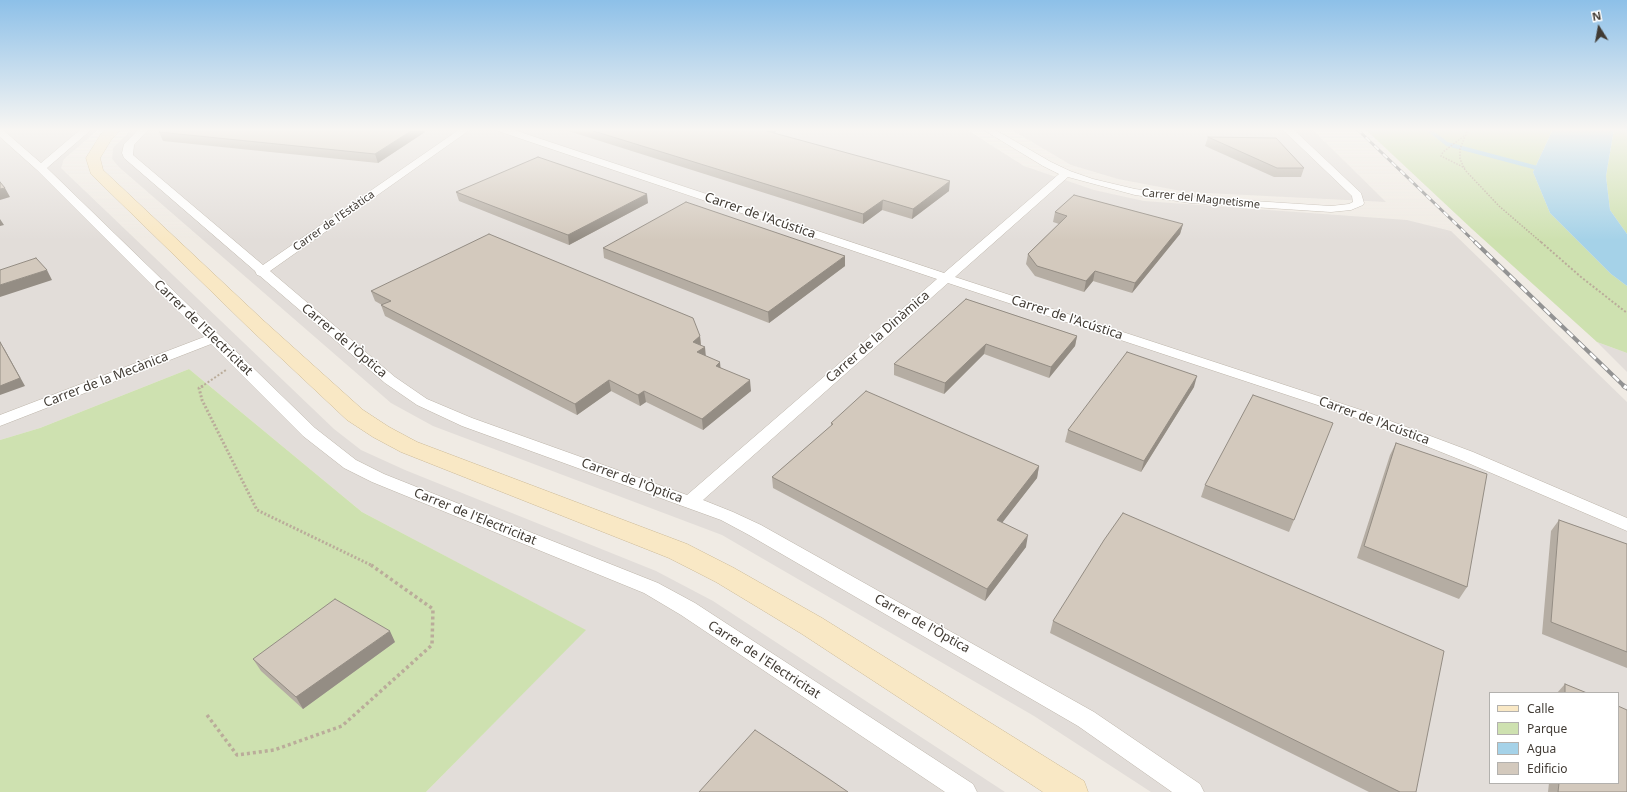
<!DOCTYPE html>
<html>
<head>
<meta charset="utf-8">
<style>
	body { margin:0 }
	#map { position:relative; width:1627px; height:792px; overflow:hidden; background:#f0ebe4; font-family:"Noto Sans",sans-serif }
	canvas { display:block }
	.legend { position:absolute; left:1489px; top:692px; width:130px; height:92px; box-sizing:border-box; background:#fff; border:1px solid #b3b1ae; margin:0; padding:5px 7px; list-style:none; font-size:12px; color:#413b34 }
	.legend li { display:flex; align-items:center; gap:8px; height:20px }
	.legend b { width:20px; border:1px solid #b3b1ae }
	.north { position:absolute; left:1579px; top:8px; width:40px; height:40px; -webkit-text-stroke:3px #fff; paint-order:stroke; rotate:349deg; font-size:11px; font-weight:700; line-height:16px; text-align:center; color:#413b34 }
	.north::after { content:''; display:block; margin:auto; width:14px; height:18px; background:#413b34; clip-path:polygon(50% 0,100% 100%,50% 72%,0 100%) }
</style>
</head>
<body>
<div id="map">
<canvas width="1627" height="792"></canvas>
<ul class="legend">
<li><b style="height:5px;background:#f9e8c5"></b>Calle</li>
<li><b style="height:11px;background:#cee1b0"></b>Parque</li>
<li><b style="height:11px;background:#a5d2e8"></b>Agua</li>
<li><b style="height:11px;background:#d3c9bd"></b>Edificio</li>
</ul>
<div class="north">N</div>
</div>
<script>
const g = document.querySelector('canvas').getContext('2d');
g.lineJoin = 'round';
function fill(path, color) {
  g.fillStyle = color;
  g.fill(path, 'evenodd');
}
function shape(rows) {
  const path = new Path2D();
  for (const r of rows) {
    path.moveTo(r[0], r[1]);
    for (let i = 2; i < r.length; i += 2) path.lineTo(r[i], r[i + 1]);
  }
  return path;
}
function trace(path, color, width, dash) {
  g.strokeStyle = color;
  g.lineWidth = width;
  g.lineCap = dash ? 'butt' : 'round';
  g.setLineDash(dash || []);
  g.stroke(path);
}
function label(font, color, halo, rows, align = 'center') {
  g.font = font + ' "Noto Sans",sans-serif';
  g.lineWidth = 3;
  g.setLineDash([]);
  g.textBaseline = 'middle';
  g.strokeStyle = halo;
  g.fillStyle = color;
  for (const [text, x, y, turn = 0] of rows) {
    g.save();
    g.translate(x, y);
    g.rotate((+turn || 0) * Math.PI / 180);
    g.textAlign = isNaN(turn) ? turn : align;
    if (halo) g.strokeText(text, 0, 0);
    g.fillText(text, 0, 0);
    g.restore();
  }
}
fill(shape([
	[0,129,99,129,64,159,61,168,334,429,361,450,405,470,656,571,713,601,1005,792,426,792,585,630,362,512,189,369,40,428,0,440],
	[132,129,966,129,1024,166,1094,190,1144,201,1407,220,1451,231,1627,402,1627,792,1151,792,1034,716,722,535,433,426,391,403,120,168,112,159,113,148],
	[1490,693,1618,693,1618,783,1490,783],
	[1010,129,1312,129,1386,202,1186,192,1118,179,1071,165],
	[1597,342,1627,353,1627,372]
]), '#e2ddd9');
fill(shape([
	[1365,129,1553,129,1533,172,1550,213,1611,274,1627,286,1627,353,1597,342,1472,229],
	[1614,129,1627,129,1627,234,1610,210,1606,176],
	[189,369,362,512,586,630,426,792,0,792,0,440,40,428]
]), '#cee1b0');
fill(shape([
	[1553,129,1614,129,1606,176,1610,210,1627,234,1627,286,1611,274,1550,213,1533,172]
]), '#a5d2e8');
trace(shape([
	[1428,129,1447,144,1541,169]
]), '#a5d2e8', 4);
const street = shape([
	[0,129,3,130,41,163,81,129,92,129,47,168,315,428,356,460,384,474,658,583,695,603,973,784,977,792,945,792,681,615,644,593,372,482,344,468,303,436,211,344,0,426,0,415,204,337,37,170,0,137,0,129],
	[139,129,149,129,134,145,133,155,263,265,460,129,471,129,270,271,395,377,427,399,472,418,687,495,937,279,498,131,496,129,511,129,944,273,1059,174,1043,166,982,129,994,129,1051,162,1070,171,1093,179,1135,189,1191,197,1331,206,1349,204,1353,202,1352,196,1282,129,1293,129,1361,193,1364,203,1363,205,1351,210,1331,212,1191,203,1135,195,1068,177,955,277,1361,410,1473,452,1627,518,1627,531,1461,460,1351,416,948,283,703,500,733,512,761,525,1094,712,1200,784,1204,792,1172,792,1078,726,749,535,721,520,462,426,417,405,385,383,260,276,257,275,255,271,124,158,122,153,124,144,139,129]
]);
const secondary = shape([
	[107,129,121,129,111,140,100,158,103,170,264,321,363,410,389,427,417,442,687,544,734,568,822,618,1084,781,1088,792,1043,792,802,634,716,582,669,558,401,452,373,437,347,420,250,329,91,174,86,158,101,134,107,129]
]);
trace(street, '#bdb5aa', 1);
trace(secondary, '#ccba97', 1);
trace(shape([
	[1468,129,1460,149,1460,159,1465,170,1499,206,1542,243],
	[1464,136,1443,152,1441,156,1465,168]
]), '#baac9a', 1.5, [1.5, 1.5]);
trace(shape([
	[1541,242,1581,277,1627,313],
	[201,387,226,370]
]), '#baac9a', 2, [2, 2]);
trace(shape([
	[203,386,199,388,202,400,257,510,373,566]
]), '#baac9a', 3, [2, 2]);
trace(shape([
	[207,715,237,755,274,750,342,726,432,645,433,609,371,565]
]), '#baac9a', 3.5, [3, 3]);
fill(street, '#fff');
fill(secondary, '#f9e8c5');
const railFar2 = shape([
	[1357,129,1476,243]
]);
const railFar1 = shape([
	[1475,242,1625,387]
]);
const rail = shape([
	[1624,386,1627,388]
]);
trace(railFar2, '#939393', 3);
trace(railFar1, '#939393', 4);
trace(rail, '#939393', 5);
trace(railFar2, '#fff', 2, [6]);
trace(railFar1, '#fff', 2.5, [8]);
trace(rail, '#fff', 3.5, [10]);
fill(shape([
	[562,129,776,129,776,132,774,133,949,191,912,219,882,210,863,224],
	[159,132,425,132,378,163,163,141],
	[1208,137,1304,168,1301,177,1274,177,1205,146],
	[456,192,648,203,569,245,459,201],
	[1055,212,1183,224,1180,234,1132,293,1093,281,1084,292,1035,276,1026,264,1028,254,1059,224,1053,222],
	[603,248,845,266,769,323,604,258],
	[371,291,700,336,701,345,706,356,751,391,703,430,646,402,640,406,611,391,577,415,385,316,381,305,382,305,375,301],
	[966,299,1077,336,1075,346,1049,378,984,354,944,394,894,375,894,364],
	[1194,387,1141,472,1065,442,1068,430],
	[831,423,1039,466,1037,478,1002,522,1026,547,985,601,773,488,772,477,831,426],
	[1396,443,1467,587,1459,599,1357,558,1390,455],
	[1205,485,1294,520,1289,532,1201,497],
	[1559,520,1627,544,1627,668,1542,634,1551,531],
	[1053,621,1416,792,1369,792,1050,633],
	[395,642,303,709,261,671,253,659],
	[1565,684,1587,693,1557,693],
	[1549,783,1618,783,1627,792,1548,792]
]), '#b5ada3');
fill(shape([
	[414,129,424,129,425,132,378,163,375,154],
	[765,129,776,129,776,132,764,139,763,130],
	[950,181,949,191,912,219,913,209],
	[5,188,10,197,0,200,0,189],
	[647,194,648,203,569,245,568,235],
	[883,200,882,210,863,224,863,214],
	[0,219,4,225,0,226],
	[1183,224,1180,234,1132,293,1135,283],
	[845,256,845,266,769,323,768,312],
	[47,270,52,280,0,297,0,285],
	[1095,271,1093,281,1084,292,1086,281],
	[700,336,701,347,693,342],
	[1077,336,1075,346,1049,378,1051,367],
	[0,342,5,350,25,386,0,395],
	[986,344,984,354,944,394,945,383],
	[705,347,706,358,697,352],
	[720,362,721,373,716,366],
	[1197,376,1194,387,1141,472,1144,461],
	[609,380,611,391,577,415,575,404],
	[750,380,751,391,703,430,702,419],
	[644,391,646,402,640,406,638,395],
	[1039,466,1037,478,995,532,997,520],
	[1028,535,1026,547,985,601,987,589],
	[390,631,395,642,303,709,296,697]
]), '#948d84');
const building = shape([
	[162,129,414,129,375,154,159,132,162,129],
	[587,129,765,129,763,130,950,181,913,209,883,200,863,214,587,129],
	[1208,137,1276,138,1304,168,1277,168,1208,137],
	[538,157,647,194,568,235,456,192,538,157],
	[0,182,5,188,0,189,0,182],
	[1074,195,1183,224,1135,283,1095,271,1086,281,1037,266,1028,254,1067,216,1055,212,1074,195],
	[686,202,845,256,768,312,603,248,686,202],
	[489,234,693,318,700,336,693,342,705,347,697,352,720,362,716,366,750,380,702,419,644,391,638,395,609,380,575,404,381,305,391,301,371,291,489,234],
	[36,258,47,270,0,285,0,270,36,258],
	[966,299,1077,336,1051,367,986,344,945,383,894,364,966,299],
	[0,342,20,378,0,386,0,342],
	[1127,352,1197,376,1144,461,1068,430,1127,352],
	[866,391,1039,466,997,520,1028,535,987,589,772,477,833,424,831,423,866,391],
	[1253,395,1333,423,1294,520,1205,485,1253,395],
	[1396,443,1487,474,1467,587,1364,546,1396,443],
	[1123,513,1444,651,1416,792,1400,792,1053,621,1104,540,1123,513],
	[1559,520,1627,544,1627,652,1551,622,1559,520],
	[335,599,390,631,296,697,253,659,335,599],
	[1565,684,1587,693,1565,693,1565,684],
	[1618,706,1627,710,1627,792,1558,792,1559,783,1618,783,1618,706],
	[755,730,829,779,848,792,699,792,755,730]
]);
fill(building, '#d3c9bd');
trace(building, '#948d84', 1);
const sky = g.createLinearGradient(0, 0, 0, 240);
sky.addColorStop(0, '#8dc0e8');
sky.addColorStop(0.54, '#f8f6f3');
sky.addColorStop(1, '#f8f6f300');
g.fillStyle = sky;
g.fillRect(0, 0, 1627, 240);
label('11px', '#413b34', '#fff', [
	["Carrer del Magnetisme",1201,199,6],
	["Carrer de l'Estàtica",334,221,-35]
]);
label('13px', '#413b34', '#fff', [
	["Carrer de l'Acústica",760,216,19],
	["Carrer de l'Acústica",1067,318,18],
	["Carrer de l'Electricitat",203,328,44],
	["Carrer de la Dinàmica",878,337,-41],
	["Carrer de l'Òptica",344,341,40],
	["Carrer de la Mecànica",106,380,-21],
	["Carrer de l'Acústica",1374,421,20],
	["Carrer de l'Òptica",632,481,20],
	["Carrer de l'Electricitat",475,517,22],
	["Carrer de l'Òptica",922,624,29],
	["Carrer de l'Electricitat",764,660,33]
]);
</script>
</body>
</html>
